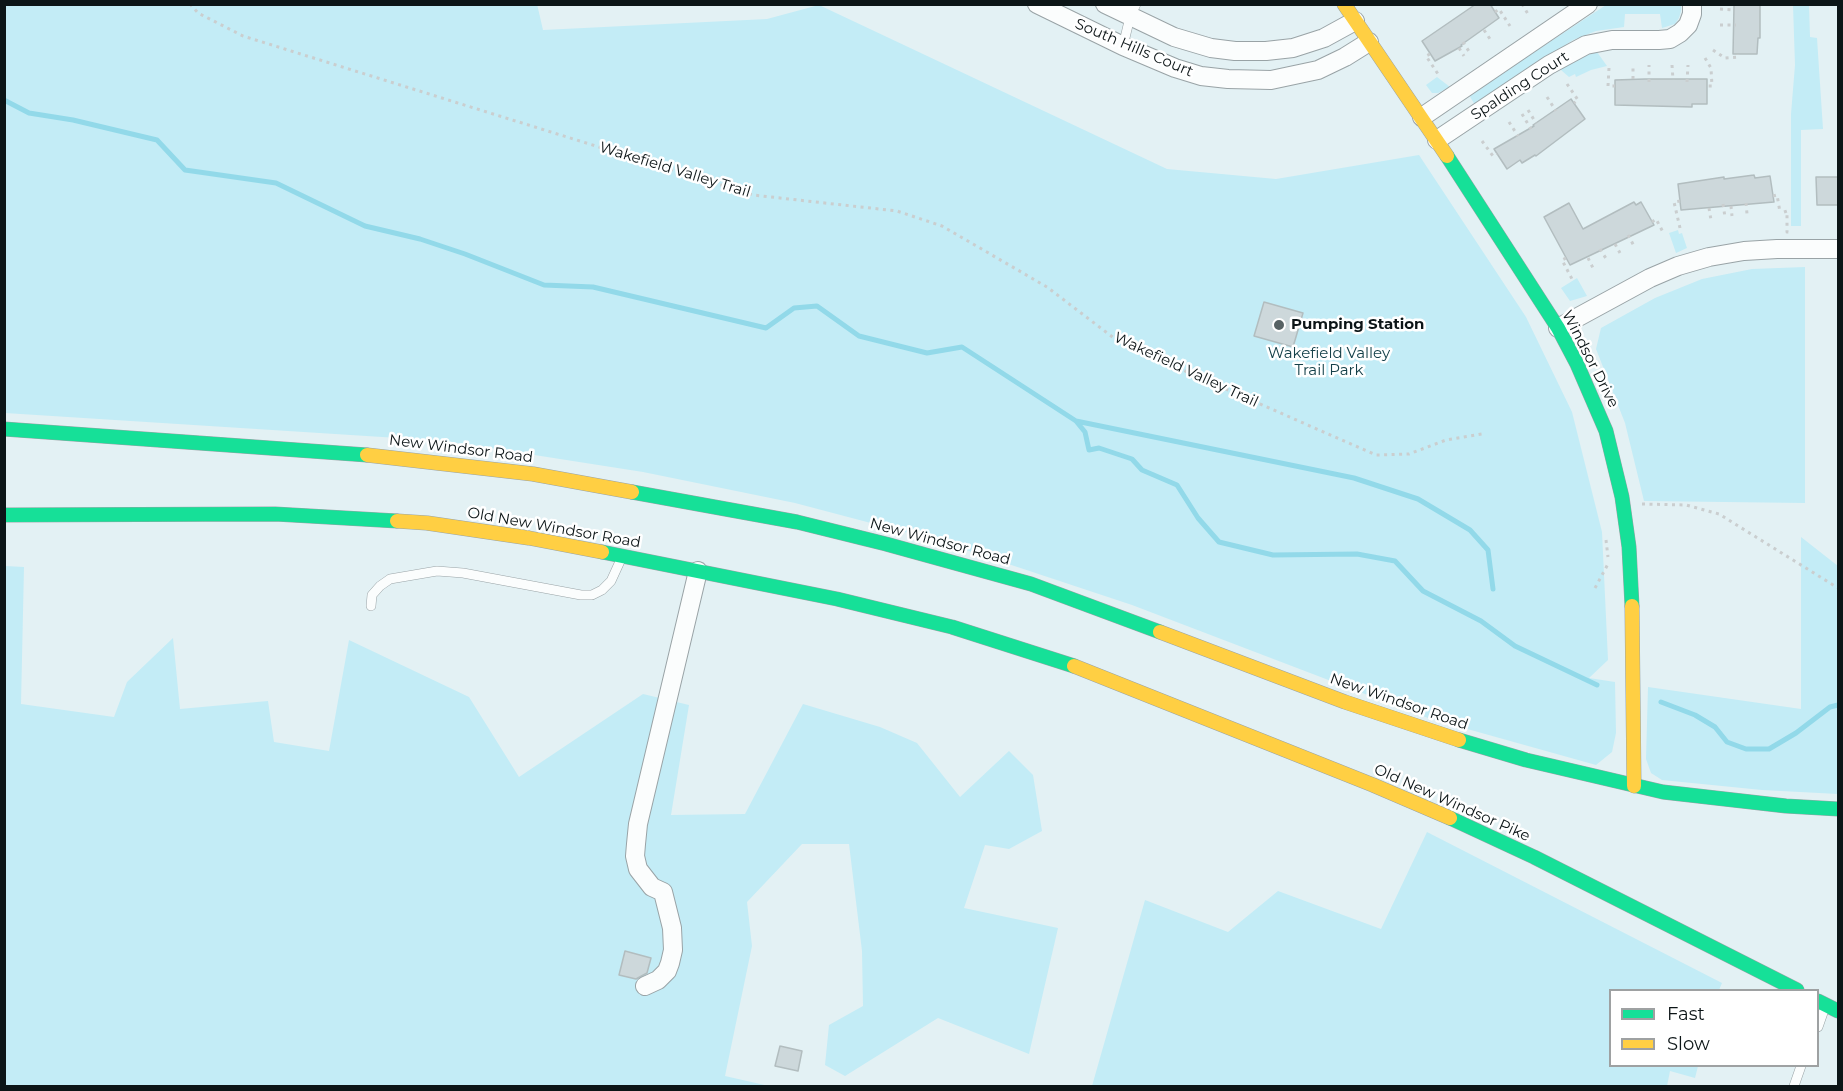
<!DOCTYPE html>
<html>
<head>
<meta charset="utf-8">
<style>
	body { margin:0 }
	#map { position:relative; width:1843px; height:1091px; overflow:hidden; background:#e3f1f4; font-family:Montserrat,sans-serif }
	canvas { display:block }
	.frame { position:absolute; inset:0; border:6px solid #0c1517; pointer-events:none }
	.legend { position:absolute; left:1609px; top:989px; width:210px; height:78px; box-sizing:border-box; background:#fff; border:2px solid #9ea1a2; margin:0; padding:8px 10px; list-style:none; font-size:18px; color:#0c1517 }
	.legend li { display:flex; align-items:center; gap:12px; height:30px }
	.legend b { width:30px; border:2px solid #9ea1a2 }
</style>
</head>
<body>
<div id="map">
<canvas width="1843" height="1091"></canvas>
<div class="frame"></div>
<ul class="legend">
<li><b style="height:8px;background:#16e098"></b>Fast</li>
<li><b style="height:8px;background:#ffcf43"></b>Slow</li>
</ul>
</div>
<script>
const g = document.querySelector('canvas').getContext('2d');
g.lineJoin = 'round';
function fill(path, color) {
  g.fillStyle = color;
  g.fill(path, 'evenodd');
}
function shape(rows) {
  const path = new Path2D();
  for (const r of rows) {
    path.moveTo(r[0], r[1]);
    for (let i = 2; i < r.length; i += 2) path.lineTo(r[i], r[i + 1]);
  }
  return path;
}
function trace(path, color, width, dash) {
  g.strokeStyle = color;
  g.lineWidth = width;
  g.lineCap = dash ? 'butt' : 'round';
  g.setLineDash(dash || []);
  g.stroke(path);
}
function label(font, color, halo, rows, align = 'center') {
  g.font = font + ' Montserrat,sans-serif';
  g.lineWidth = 5;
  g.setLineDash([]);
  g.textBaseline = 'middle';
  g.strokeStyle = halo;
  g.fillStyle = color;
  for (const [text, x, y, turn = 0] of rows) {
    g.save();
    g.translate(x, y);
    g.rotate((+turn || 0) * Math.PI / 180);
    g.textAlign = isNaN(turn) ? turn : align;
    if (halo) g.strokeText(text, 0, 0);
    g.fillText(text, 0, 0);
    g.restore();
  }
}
fill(shape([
	[537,4,543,30,767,19,819,5,1167,169,1276,179,1419,155,1526,317,1572,412,1602,532,1608,660,1589,678,1615,682,1616,733,1612,752,1596,765,1428,718,1132,605,939,541,795,503,643,472,445,441,5,413,5,5],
	[1606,5,1681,5,1681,11,1679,18,1675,24,1662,28,1660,14,1625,14,1624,27,1596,31,1573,40,1475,105,1469,95],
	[1793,5,1809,5,1810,37,1817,38,1823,129,1801,130,1801,226,1791,226,1791,114,1795,65],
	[1597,52,1607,66,1591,70,1576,77,1575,74,1569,77,1561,70,1561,68,1584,56],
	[1437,77,1450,87,1438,93,1432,93,1426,85],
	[1678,230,1679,234,1682,233,1687,248,1676,253,1669,233],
	[1805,267,1805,503,1644,501,1625,423,1596,349,1601,328,1655,298,1702,279,1752,269],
	[1577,278,1587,296,1570,301,1561,288],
	[1801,537,1838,566,1838,794,1762,790,1662,780,1651,773,1646,759,1648,687,1801,709],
	[5,566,24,567,21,704,114,717,127,682,173,638,180,709,268,701,274,742,329,751,349,640,469,697,519,777,643,694,689,705,671,815,745,814,803,704,880,727,917,743,960,797,1009,751,1033,775,1042,831,1009,849,985,845,964,908,1058,928,1029,1054,938,1018,845,1076,825,1065,829,1025,863,1006,862,951,849,844,802,844,747,902,752,946,725,1076,769,1086,5,1086],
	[1427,832,1722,983,1719,990,1610,990,1610,1066,1698,1066,1695,1078,1670,1071,1667,1086,1092,1086,1145,900,1228,932,1278,891,1381,929]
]), '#c3ecf6');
trace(shape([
	[4,100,29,113,73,120,157,140,185,170,276,183,365,226,420,239,465,254,544,285,593,287,766,328,794,308,817,306,859,336,927,353,962,347,1076,421,1085,432,1089,450,1099,448,1132,459,1142,470,1177,485,1198,518,1219,542,1273,555,1357,554,1395,561,1423,591,1481,621,1515,646,1597,685],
	[1076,421,1354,478,1418,499,1470,530,1488,550,1493,589],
	[1661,702,1695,715,1715,727,1727,742,1746,749,1769,749,1796,733,1830,707,1838,705]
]), '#92d9e9', 5);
const building = shape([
	[1476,4,1490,4,1499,18,1461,45,1462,46,1435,61,1422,41,1476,4],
	[1736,4,1760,4,1760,38,1758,38,1757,54,1733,54,1734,6,1736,4],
	[1645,79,1707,79,1707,104,1692,104,1692,107,1615,105,1615,80,1645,79],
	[1571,99,1585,119,1536,156,1535,155,1522,163,1520,160,1507,169,1494,149,1534,126,1533,125,1571,99],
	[1754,175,1755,178,1770,176,1774,202,1681,210,1678,184,1724,177,1724,179,1754,175],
	[1816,177,1839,177,1839,205,1817,205,1816,177],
	[1634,202,1636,205,1641,202,1654,225,1570,265,1544,217,1569,203,1583,229,1634,202],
	[1264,302,1303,313,1293,347,1254,336,1264,302],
	[625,951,651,958,647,973,636,979,619,975,625,951],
	[780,1046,802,1051,798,1071,775,1066,780,1046]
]);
fill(building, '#cdd8db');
trace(building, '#b2bdbf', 1.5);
const lane = shape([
	[1123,46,1130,17,1136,4],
	[371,606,372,595,380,586,390,579,437,571,463,573,581,595,592,595,602,590,611,581,622,557],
	[1818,1027,1825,1007],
	[1794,1086,1801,1066]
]);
const street = shape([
	[1037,4,1123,46,1175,68,1201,76,1228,79,1271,80,1318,70,1345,57,1369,42],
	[1105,4,1174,37,1211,48,1235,51,1266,51,1293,48,1324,38,1355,21],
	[1422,117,1588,4],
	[1437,140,1549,65,1586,45,1612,40,1659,40,1670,39,1680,33,1688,25,1692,14,1692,4],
	[1558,328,1650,278,1678,266,1709,257,1744,251,1777,249,1838,249],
	[645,986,658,980,667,971,670,963,673,950,672,928,663,892,652,887,638,869,635,856,636,844,638,824,698,571]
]);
const fast = shape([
	[1447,156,1558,328,1577,364,1606,431,1622,497,1629,547,1632,606],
	[4,429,367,455],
	[632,492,797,522,886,544,1031,584,1160,632],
	[4,515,275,514,397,521],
	[602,552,837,599,952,627,1074,666],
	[1459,740,1526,760,1663,792,1786,806,1838,809],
	[1450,818,1534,857,1797,990],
	[1818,1001,1838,1011]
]);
const slow = shape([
	[1344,4,1447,156],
	[367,455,533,474,632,492],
	[397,521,427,523,529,538,602,552],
	[1632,606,1634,786],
	[1160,632,1345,702,1459,740],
	[1074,666,1373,785,1450,818]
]);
trace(lane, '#99a3a6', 10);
trace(street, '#99a3a6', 20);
trace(fast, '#99a3a6', 15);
trace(slow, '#99a3a6', 15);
trace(shape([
	[190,4,198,13,243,36,753,195,897,211,942,226,1047,287,1119,342,1376,455,1409,454,1446,440,1482,434],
	[1522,4,1528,14],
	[1720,9,1734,10],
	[1495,12,1499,9,1510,26],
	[1720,25,1736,25],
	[1484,30,1490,39],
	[1463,42,1470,53],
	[1459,48,1464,56],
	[1713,50,1725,58,1738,57,1738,54],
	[1430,54,1426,56,1438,74],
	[1705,58,1711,68,1712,86,1708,86],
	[1672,65,1673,80],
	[1609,68,1608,86,1615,86],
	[1633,79,1633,65],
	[1649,82,1649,65],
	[1687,82,1688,65],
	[1567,84,1578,100,1574,103],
	[1547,97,1556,111],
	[1528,110,1536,123],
	[1522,114,1531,129],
	[1509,122,1518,136],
	[1482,141,1493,156,1497,154],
	[1773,196,1777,195,1780,212],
	[1746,203,1747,214],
	[1723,204,1725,217],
	[1731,206,1732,216],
	[1709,208,1711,220],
	[1784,212,1787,211,1787,232,1789,232],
	[1652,222,1656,219,1664,234],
	[1680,228,1674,202,1680,201],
	[1628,235,1634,246],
	[1615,244,1620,253],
	[1600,249,1607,260],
	[1566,258,1562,260,1572,279],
	[1588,258,1593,268],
	[1642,504,1686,505,1719,514,1838,588],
	[1606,540,1608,557],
	[1595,588,1608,564]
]), '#cacecf', 3, [3, 4.5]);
trace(lane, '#fbfdfd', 9);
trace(street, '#fbfdfd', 18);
trace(fast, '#16e098', 14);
trace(slow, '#ffcf43', 14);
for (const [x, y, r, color] of [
	[1279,325,6,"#576264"]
]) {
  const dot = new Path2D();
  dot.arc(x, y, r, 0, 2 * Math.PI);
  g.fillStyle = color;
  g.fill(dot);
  trace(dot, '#fff', 2);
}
label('15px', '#0c1517', '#fff', [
	["South Hills Court",1134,48,23],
	["Spalding Court",1520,86,-33],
	["Wakefield Valley Trail",675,170,17],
	["Windsor Drive",1590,359,63],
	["Wakefield Valley Trail",1186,370,25],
	["New Windsor Road",461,449,7],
	["Old New Windsor Road",554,528,10],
	["New Windsor Road",940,542,15],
	["New Windsor Road",1399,702,19],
	["Old New Windsor Pike",1452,803,24]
]);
label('bold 15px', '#0c1517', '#fff', [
	["Pumping Station",1291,325]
], 'left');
label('15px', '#144049', '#fff', [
	["Wakefield Valley",1329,354],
	["Trail Park",1329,371]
]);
</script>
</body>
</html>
